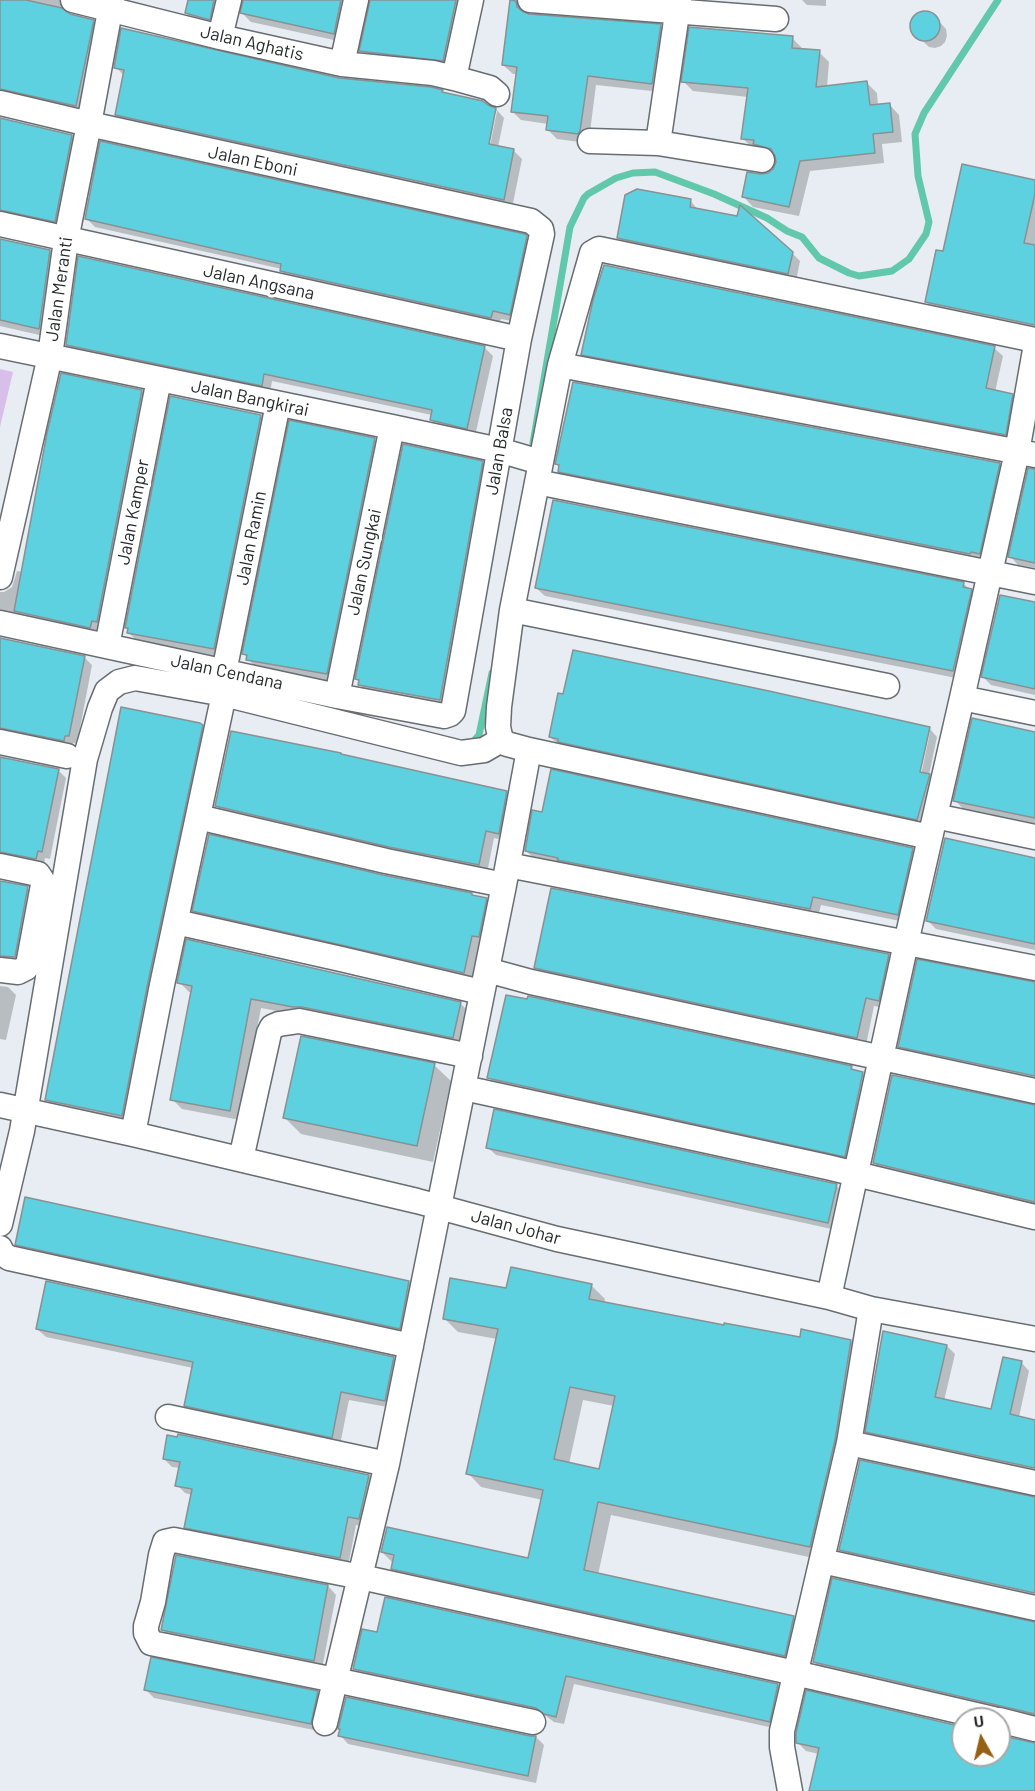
<!DOCTYPE html>
<html>
<head>
<meta charset="utf-8">
<style>
	body { margin:0 }
	#map { position:relative; width:1035px; height:1791px; overflow:hidden; background:#e7edf2; font-family:Barlow,sans-serif }
	canvas { display:block }
	.north { position:absolute; left:951px; top:1707px; width:60px; height:60px; box-sizing:border-box; background:#fff; border:2px solid #a8a9aa; border-radius:50%; rotate:352deg; font-size:16px; font-weight:700; line-height:24px; text-align:center; color:#26292a }
	.north::after { content:''; display:block; margin:auto; width:21px; height:27px; background:#946015; clip-path:polygon(50% 0,100% 100%,50% 72%,0 100%) }
</style>
</head>
<body>
<div id="map">
<canvas width="1035" height="1791"></canvas>
<div class="north">U</div>
</div>
<script>
const g = document.querySelector('canvas').getContext('2d');
g.lineJoin = 'round';
function fill(path, color) {
  g.fillStyle = color;
  g.fill(path, 'evenodd');
}
function shape(rows) {
  const path = new Path2D();
  for (const r of rows) {
    if (r.length === 3) {
      path.moveTo(r[0] + r[2], r[1]);
      path.arc(r[0], r[1], r[2], 0, 2 * Math.PI);
      continue;
    }
    path.moveTo(r[0], r[1]);
    for (let i = 2; i < r.length; i += 2) path.lineTo(r[i], r[i + 1]);
  }
  return path;
}
function trace(path, color, width, dash) {
  g.strokeStyle = color;
  g.lineWidth = width;
  g.lineCap = dash ? 'butt' : 'round';
  g.setLineDash(dash || []);
  g.stroke(path);
}
function label(font, color, halo, rows, align = 'center') {
  g.font = font + ' Barlow,sans-serif';
  g.lineWidth = 6;
  g.setLineDash([]);
  g.textBaseline = 'middle';
  g.strokeStyle = halo;
  g.fillStyle = color;
  for (const [text, x, y, turn = 0] of rows) {
    g.save();
    g.translate(x, y);
    g.rotate((+turn || 0) * Math.PI / 180);
    g.textAlign = isNaN(turn) ? turn : align;
    if (halo) g.strokeText(text, 0, 0);
    g.fillText(text, 0, 0);
    g.restore();
  }
}
fill(shape([
	[0,369,13,372,0,427]
]), '#d8bfea');
fill(shape([
	[0,0,71,0,68,7,68,15,93,21,102,30,84,114,0,101],
	[189,0,227,0,219,28,195,22,186,13],
	[244,0,354,0,343,42,251,22,242,13],
	[371,0,469,0,452,69,370,60,361,51],
	[512,0,528,0,524,9,525,14,660,26,669,35,661,92,596,85,589,140,587,143,557,139,548,130,548,124,521,120,512,111,517,74,513,74,503,65],
	[802,0,826,0,826,6,807,5],
	[927,12,933,15,946,29,947,36,945,42,941,46,935,48,929,47,912,31,912,20,915,16,921,13],
	[792,38,802,48,802,50,819,52,829,62,827,87,867,83,877,93,878,106,889,104,899,115,902,142,882,144,884,163,810,171,799,216,753,207,743,196,775,169,777,163,777,157,753,148,742,138,748,97,693,91,683,81],
	[116,67,339,79,442,91,445,94,496,109,504,118,498,147,513,150,522,159,512,208,126,123,117,115,124,76],
	[494,111,497,111,489,151,486,151],
	[0,119,72,136,81,145,64,230,0,222],
	[1035,181,1035,332,936,311,926,302,944,253],
	[690,200,698,210,792,253,800,261,796,281,626,246,618,238],
	[86,218,524,236,535,246,518,322,501,319,499,326,289,279,281,271,282,269,95,227],
	[0,240,50,251,59,260,48,337,0,326],
	[67,345,484,347,493,356,475,436,439,428,431,420,432,415,272,381,270,393,76,353],
	[994,348,1003,356,995,392,1012,395,1020,404,1014,442,591,362,583,354],
	[142,391,150,399,98,635,0,620,0,592,4,592,12,587,17,571,22,572],
	[261,416,269,424,222,657,137,641,129,633,129,630,127,627],
	[374,439,383,448,335,682,256,668,244,654],
	[482,462,490,471,448,708,368,693,360,685,360,682,357,679],
	[557,464,999,464,1008,473,988,562,568,480,560,471,560,467],
	[1035,470,1035,568,1018,565,1010,556],
	[554,501,964,584,979,599,961,679,545,596,536,588],
	[1035,604,1035,695,991,685,983,677],
	[0,639,84,657,92,665,77,744,73,743,72,748,0,739],
	[202,726,210,734,130,1124,55,1108,47,1100],
	[929,728,937,737,929,775,937,784,926,827,559,745,550,737],
	[927,732,930,732,920,780,917,779],
	[1035,733,1035,824,963,809,955,800],
	[0,758,58,770,66,778,50,859,45,858,44,866,0,863],
	[506,792,515,800,507,841,494,838,487,873,225,814,216,806],
	[912,849,921,858,905,922,821,905,818,917,535,859,526,851],
	[1035,859,1035,950,936,929,927,920],
	[382,876,472,894,474,897,486,899,494,908,480,943,472,981,202,919,194,911],
	[0,882,27,888,36,896,23,965,0,967],
	[888,955,897,964,887,1009,874,1006,866,1045,544,976,535,967],
	[179,982,460,1003,470,1013,463,1047,261,1008,240,1120,182,1109,172,1099,192,993,189,992],
	[1035,983,1035,1082,908,1055,900,1046],
	[0,986,8,987,16,995,6,1040,0,1039],
	[434,1065,451,1081,433,1162,301,1134,284,1117],
	[851,1067,855,1071,863,1073,871,1082,853,1164,498,1086,489,1077],
	[1035,1106,1035,1208,883,1171,874,1163],
	[487,1147,836,1185,844,1194,836,1230,496,1155],
	[16,1244,409,1282,417,1290,408,1336,25,1252],
	[592,1286,605,1299,604,1304,725,1327,801,1338,851,1341,864,1355,823,1560,611,1515,598,1575,793,1617,807,1631,798,1669,406,1582,393,1569,394,1564,382,1552,529,1560,543,1500,481,1487,468,1473,497,1339,458,1332,445,1319,508,1289],
	[583,1400,614,1406,600,1471,569,1464],
	[37,1329,393,1358,402,1367,393,1408,349,1400,340,1445,194,1414,186,1405,193,1368,46,1337],
	[947,1346,955,1354,944,1401,992,1411,1021,1362,1029,1371,1019,1417,1035,1421,1035,1474,875,1440,867,1431],
	[164,1459,369,1476,377,1484,367,1527,356,1525,348,1566,194,1535,186,1527,192,1495,185,1493,177,1485,180,1468,172,1467],
	[1035,1498,1035,1599,849,1558,840,1550],
	[328,1586,336,1595,322,1669,170,1637,162,1629],
	[1035,1623,1035,1720,823,1670,814,1662],
	[378,1634,778,1685,786,1694,778,1729,574,1684,564,1724,554,1722,546,1716,362,1677,354,1669],
	[146,1690,317,1692,326,1701,319,1731,154,1698],
	[339,1728,536,1737,544,1745,536,1783,348,1744,340,1735,341,1730],
	[963,1728,963,1755,999,1755,999,1737,1035,1744,1035,1791,811,1791,819,1754,806,1751,798,1743]
]), '#0003');
trace(shape([
	[533,443,570,227,584,198,588,194,616,178,633,173,655,172,714,194,767,218,787,231,802,237,819,258,849,273,859,276,892,271,909,259,926,234,929,222,918,176,915,134,924,113,998,0],
	[471,744,479,735,492,673]
]), '#61c8ac', 7);
const building = shape([
	[0,0,26,0,62,8,70,14,94,20,76,106,0,89,0,0],
	[188,0,214,0,210,20,185,13,188,0],
	[243,0,341,0,334,34,240,13,243,0],
	[370,0,456,0,443,61,359,51,370,0],
	[510,0,516,1,517,7,522,11,529,14,661,24,652,84,588,76,580,131,578,134,546,130,548,116,511,112,517,67,502,65,510,0],
	[925,26,15],
	[689,27,793,36,792,48,820,50,816,87,867,81,870,105,890,103,893,132,873,134,875,153,800,161,789,207,742,197,747,172,760,174,768,173,773,169,776,162,775,156,771,149,753,144,754,140,741,139,748,88,681,82,689,27],
	[121,28,339,78,431,87,443,90,442,92,483,101,488,105,496,108,489,144,514,149,504,200,115,115,124,70,114,68,121,28],
	[0,118,72,135,55,222,0,210,0,118],
	[100,141,525,234,527,236,510,315,493,311,491,318,280,271,281,264,85,219,100,141],
	[962,164,1035,180,1035,194,1024,243,1035,245,1035,325,925,302,936,250,943,251,962,164],
	[637,189,691,199,690,207,737,216,740,205,793,252,788,274,617,238,625,195,637,189],
	[0,239,50,250,39,329,0,320,0,239],
	[78,256,485,346,467,429,430,420,432,410,264,374,262,386,66,345,78,256],
	[604,265,995,346,986,388,1013,394,1006,435,581,355,593,300,604,265],
	[61,373,142,390,97,622,92,621,90,628,14,611,47,433,61,373],
	[573,382,1000,463,980,554,971,552,970,554,558,472,559,465,555,464,573,382],
	[170,396,261,415,214,649,127,633,128,628,125,628,170,396],
	[289,420,375,438,327,674,246,660,247,655,242,654,289,420],
	[403,444,483,461,440,700,358,685,359,680,355,679,403,444],
	[1028,468,1035,469,1035,563,1008,557,1028,468],
	[553,500,964,582,963,587,972,589,953,671,535,588,553,500],
	[1000,595,1035,602,1035,689,981,677,1000,595],
	[0,638,85,656,69,736,65,736,64,741,0,728,0,638],
	[573,650,769,691,930,727,920,772,930,774,917,820,558,742,558,739,549,737,558,693,563,694,573,650],
	[121,707,200,723,203,725,148,982,122,1116,45,1100,121,707],
	[972,718,1035,732,1035,818,953,801,972,718],
	[231,731,341,753,341,754,507,791,499,834,486,831,479,865,389,847,215,806,231,731],
	[0,757,59,769,42,852,38,851,36,859,0,852,0,757],
	[551,769,913,848,898,915,813,897,810,909,557,860,558,858,525,851,532,810,542,812,551,769],
	[209,834,383,875,472,893,472,895,487,898,479,937,472,936,464,973,192,911,209,834],
	[945,838,1035,858,1035,944,926,921,945,838],
	[0,881,28,886,15,957,0,956,0,881],
	[551,888,889,954,879,1001,866,998,857,1038,534,968,551,888],
	[186,939,461,1002,453,1038,302,1007,293,1007,251,999,230,1111,170,1100,192,986,177,983,186,939],
	[917,959,1035,982,1035,1076,898,1047,917,959],
	[506,995,527,999,528,996,852,1066,851,1069,863,1072,845,1157,487,1078,506,995],
	[301,1036,435,1063,417,1146,283,1118,301,1036],
	[892,1075,1035,1105,1035,1202,873,1163,892,1075],
	[494,1109,837,1184,828,1223,486,1148,494,1109],
	[25,1197,409,1281,400,1329,15,1245,25,1197],
	[511,1267,592,1284,589,1299,724,1325,724,1323,800,1337,801,1329,851,1340,835,1440,810,1547,598,1502,584,1570,794,1616,785,1656,391,1569,394,1555,381,1552,387,1527,528,1558,543,1490,466,1474,498,1329,443,1319,450,1278,506,1288,511,1267],
	[570,1387,615,1396,599,1469,554,1459,570,1387],
	[46,1281,394,1357,385,1401,341,1392,332,1438,184,1406,193,1362,36,1329,46,1281],
	[883,1331,947,1345,935,1397,953,1401,991,1409,1003,1357,1022,1361,1010,1414,1035,1420,1035,1468,865,1432,883,1331],
	[178,1434,369,1475,359,1519,348,1517,340,1558,184,1528,192,1489,175,1486,180,1462,163,1459,167,1435,177,1437,178,1434],
	[860,1460,1035,1497,1035,1593,839,1550,860,1460],
	[176,1555,328,1585,314,1661,161,1630,176,1555],
	[832,1578,1035,1622,1035,1714,813,1662,832,1578],
	[385,1597,778,1684,770,1722,566,1676,556,1717,544,1714,536,1708,353,1669,362,1629,377,1632,385,1597],
	[151,1657,318,1691,311,1724,144,1690,151,1657],
	[806,1690,963,1727,963,1755,999,1755,999,1735,1035,1743,1035,1791,809,1791,819,1748,796,1743,796,1733,806,1690],
	[346,1697,530,1736,536,1736,528,1776,338,1736,340,1729,338,1729,346,1697]
]);
fill(building, '#5ed1e0');
trace(building, '#899192', 1.5);
const minor = shape([
	[73,0,220,37,342,64,433,73,454,78,471,0],
	[530,0,776,19],
	[220,37,229,0],
	[342,64,356,0],
	[454,78,490,88,497,94],
	[0,103,89,124,531,221,541,229,542,234,519,339,453,711,450,714,444,716,337,696,0,623],
	[590,141,658,143,762,160],
	[658,143,679,0],
	[0,224,519,339],
	[0,346,392,427,499,450,540,462],
	[560,365,1035,455],
	[537,482,1035,582],
	[0,577,50,356,66,240,89,124,112,0],
	[512,610,887,686],
	[107,646,159,379],
	[224,672,278,404],
	[337,696,392,427],
	[962,698,1035,713],
	[0,742,67,756],
	[935,816,1035,837],
	[198,817,386,861,504,885],
	[930,837,529,750,507,744,501,740,498,727,499,707,512,610,560,365,592,253,599,249,1035,340],
	[508,865,1035,968],
	[0,866,38,874,42,880,43,885,28,965,26,968,18,972,0,970],
	[176,922,341,959,481,992],
	[487,970,531,982,1035,1091],
	[464,1088,827,1167,1035,1217],
	[0,1105,133,1134,417,1201,557,1239,829,1297,871,1309,1035,1339],
	[133,1134,162,985,224,694],
	[241,1159,269,1033,272,1027,279,1024,299,1021,470,1056],
	[0,1224,22,1131,85,759,100,708,107,691,119,682,135,678,224,694,461,753,484,750,501,740],
	[0,1248,2,1253,9,1258,411,1346],
	[829,1297,906,943,962,698,1017,452,1035,350],
	[168,1417,387,1464],
	[849,1443,1035,1483],
	[822,1561,1035,1608],
	[999,1720,1035,1729],
	[533,1722,335,1680,151,1643,146,1633,146,1626,153,1602,161,1555,165,1542,174,1540,361,1577,795,1673,993,1719],
	[325,1723,387,1464,504,885,529,750],
	[790,1791,782,1747,782,1731,849,1443,871,1309]
]);
trace(minor, '#686d72', 27);
trace(minor, '#fff', 24);
label('18px', '#26292a', '#fff', [
	["Jalan Aghatis",252,43,13],
	["Jalan Eboni",253,161,12],
	["Jalan Angsana",259,282,12],
	["Jalan Meranti",59,289,-82],
	["Jalan Bangkirai",250,398,12],
	["Jalan Balsa",499,451,-80],
	["Jalan Kamper",133,512,-79],
	["Jalan Ramin",251,538,-79],
	["Jalan Sungkai",364,562,-78],
	["Jalan Cendana",227,672,12],
	["Jalan Johar",516,1227,15]
]);
</script>
</body>
</html>
